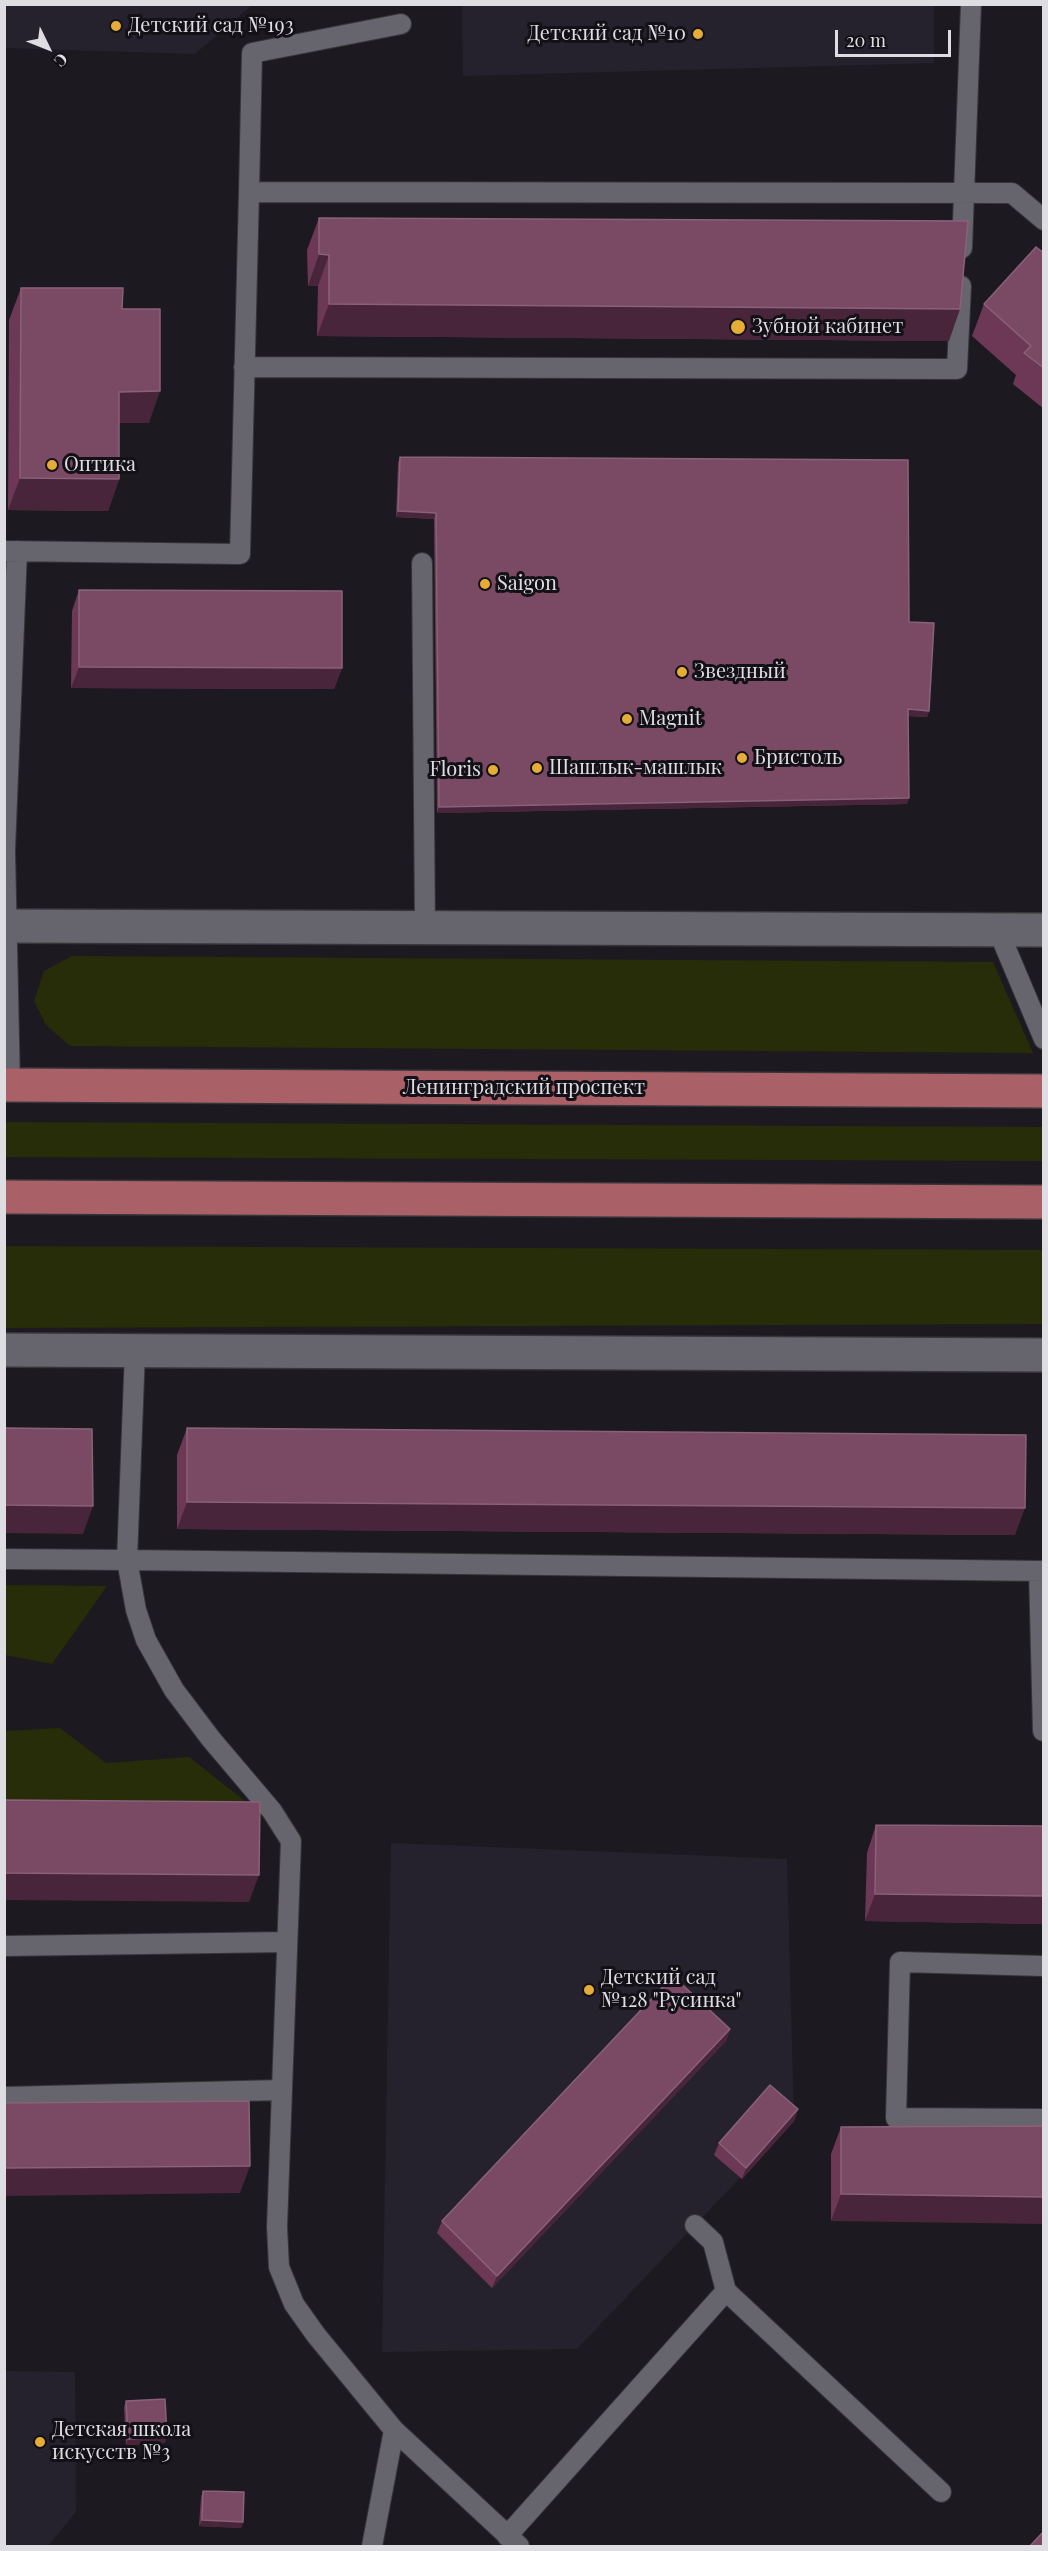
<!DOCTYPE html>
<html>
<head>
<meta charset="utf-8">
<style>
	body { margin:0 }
	#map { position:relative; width:1048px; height:2551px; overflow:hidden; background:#1c1a20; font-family:"Playfair Display",serif }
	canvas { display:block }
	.frame { position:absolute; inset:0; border:6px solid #dedde1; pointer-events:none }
	.north { position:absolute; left:18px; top:18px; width:60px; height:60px; -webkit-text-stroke:4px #131117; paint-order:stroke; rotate:133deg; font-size:16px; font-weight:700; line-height:24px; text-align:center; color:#dedde1 }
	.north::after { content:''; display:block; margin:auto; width:21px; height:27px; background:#dedde1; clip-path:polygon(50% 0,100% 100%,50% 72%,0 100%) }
	.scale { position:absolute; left:835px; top:30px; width:116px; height:27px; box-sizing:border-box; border:3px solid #dedde1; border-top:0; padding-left:8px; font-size:18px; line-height:21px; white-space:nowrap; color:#dedde1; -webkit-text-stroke:4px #131117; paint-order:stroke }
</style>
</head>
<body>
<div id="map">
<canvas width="1048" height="2551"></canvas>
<div class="frame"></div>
<div class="north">С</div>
<div class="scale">20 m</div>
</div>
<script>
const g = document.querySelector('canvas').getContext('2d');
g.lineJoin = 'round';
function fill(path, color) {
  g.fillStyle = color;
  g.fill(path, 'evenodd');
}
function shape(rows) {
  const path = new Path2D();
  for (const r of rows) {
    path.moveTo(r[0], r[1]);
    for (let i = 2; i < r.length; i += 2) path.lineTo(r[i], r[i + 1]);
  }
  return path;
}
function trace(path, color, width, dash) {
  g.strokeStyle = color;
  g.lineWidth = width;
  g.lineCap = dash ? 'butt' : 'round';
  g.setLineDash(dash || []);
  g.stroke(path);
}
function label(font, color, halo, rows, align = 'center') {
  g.font = font + ' "Playfair Display",serif';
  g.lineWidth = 6;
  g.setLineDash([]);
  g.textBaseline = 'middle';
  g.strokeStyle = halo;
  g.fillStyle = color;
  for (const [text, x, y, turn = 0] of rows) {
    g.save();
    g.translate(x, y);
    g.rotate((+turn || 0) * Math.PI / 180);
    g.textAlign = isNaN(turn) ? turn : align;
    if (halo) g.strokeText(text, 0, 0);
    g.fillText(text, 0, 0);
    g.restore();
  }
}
fill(shape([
	[5,4,252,4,252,5,195,54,5,48],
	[462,5,934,5,934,63,463,76],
	[391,1843,787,1859,794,2121,577,2349,382,2352],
	[5,2371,75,2372,76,2512,48,2546,5,2546]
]), '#25222d');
fill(shape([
	[72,956,993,962,1033,1053,70,1046,46,1025,34,1001,44,971],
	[5,1122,1043,1127,1044,1161,5,1157],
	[4,1246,1043,1250,1043,1324,5,1328],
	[4,1585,5,1585,107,1586,52,1664,5,1655],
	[60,1728,106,1763,189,1757,245,1801,5,1802,4,1731]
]), '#262d08');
const lane = shape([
	[249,192,252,53,401,24],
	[962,248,971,4],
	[244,367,957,369,961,286],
	[4,551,240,554,249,192,1012,193,1044,220],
	[422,563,425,929],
	[998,930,1044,1039],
	[10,1085,5,850,17,551],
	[135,1351,127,1560,1044,1571],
	[4,1559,127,1560,136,1610,146,1640,174,1690,211,1739,272,1811,291,1841,277,2227,279,2267,294,2304,316,2335,394,2430,519,2546],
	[1039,1571,1043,1731],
	[4,1946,287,1942],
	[1044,1966,900,1962,896,2118,1044,2119],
	[4,2097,281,2090],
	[695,2225,713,2242,726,2291],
	[507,2536,726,2291,941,2492],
	[372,2546,394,2430]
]);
const street = shape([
	[4,926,1044,930],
	[4,1350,1044,1355]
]);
const primary = shape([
	[4,1085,1044,1091],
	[4,1197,1044,1202]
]);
trace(lane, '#363539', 22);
trace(street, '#363539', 36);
trace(primary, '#363539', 36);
trace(lane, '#66646c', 20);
trace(street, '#66646c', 33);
trace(primary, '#a96066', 33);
fill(shape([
	[319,218,949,341,317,336,318,286,308,286,307,250],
	[1044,253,1044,409,1013,384,1016,375,972,336,984,304],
	[21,288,122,309,149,423,119,423,119,479,108,511,8,510,9,320],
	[400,457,909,622,929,711,927,717,908,716,907,804,437,813,434,519,396,517,398,463],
	[79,590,342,668,334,689,71,688,72,611],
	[187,1428,1015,1535,177,1529,177,1455],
	[876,1825,1044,1826,1044,1924,865,1921,867,1853],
	[730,2029,726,2041,492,2288,437,2233,442,2221],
	[798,2109,794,2121,742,2179,714,2155,719,2143],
	[1044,2126,831,2221,831,2154,841,2127],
	[126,2401,165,2443,126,2445,124,2407],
	[203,2491,243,2522,241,2528,199,2526,201,2497]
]), '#6d3856');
fill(shape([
	[319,254,329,255,318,286,308,286],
	[329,304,960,309,949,341,317,336],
	[160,391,149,423,108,423,119,392],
	[20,478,119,479,108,511,8,510],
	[398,511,436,513,434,519,396,517],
	[79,667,342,668,334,689,71,688],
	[908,709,929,711,927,717,905,716],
	[909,798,907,804,437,813,439,807],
	[187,1502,1025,1508,1015,1535,177,1529],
	[4,1505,93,1506,83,1534,4,1533],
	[4,1873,259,1875,249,1902,4,1900],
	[875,1894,1044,1896,1044,1924,865,1921],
	[730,2029,726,2041,492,2288,497,2276],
	[798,2109,794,2121,742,2179,746,2168],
	[250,2166,240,2193,4,2196,4,2168],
	[841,2194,1044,2197,1044,2224,831,2221],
	[167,2437,165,2443,126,2445,128,2439],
	[202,2520,243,2522,241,2528,199,2526]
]), '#48253a');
const building = shape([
	[319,218,968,221,960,309,329,304,329,255,319,254,319,218],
	[1036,247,1044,253,1044,368,1024,353,1031,346,984,304,1036,247],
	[21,288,123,288,122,309,160,309,160,391,119,392,119,479,20,478,21,288],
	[400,457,908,460,909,622,934,623,929,711,908,709,909,798,439,807,436,513,398,511,400,457],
	[79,590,342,591,342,668,79,667,79,590],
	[4,1428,92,1429,93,1506,4,1505,4,1428],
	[187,1428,1026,1435,1025,1508,187,1502,187,1428],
	[4,1800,260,1802,259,1875,4,1873,4,1800],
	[876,1825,1044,1826,1044,1896,875,1894,876,1825],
	[673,1976,730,2029,497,2276,442,2221,673,1976],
	[770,2085,798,2109,746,2168,719,2143,770,2085],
	[249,2101,250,2166,4,2168,4,2103,249,2101],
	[1044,2126,1044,2197,841,2194,841,2127,1044,2126],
	[165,2399,167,2437,128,2439,126,2401,165,2399],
	[203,2491,244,2492,243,2522,202,2520,203,2491],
	[1044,2531,1044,2547,1029,2547,1044,2531]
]);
fill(building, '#7a4a65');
trace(building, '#896179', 1.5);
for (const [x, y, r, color] of [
	[116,26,6,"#e5ad35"],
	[698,34,6,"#e5ad35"],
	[738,327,8,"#e5ad35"],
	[52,465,6,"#e5ad35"],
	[485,584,6,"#e5ad35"],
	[682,672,6,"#e5ad35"],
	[627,719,6,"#e5ad35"],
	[742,758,6,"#e5ad35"],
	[537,768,6,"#e5ad35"],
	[493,770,6,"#e5ad35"],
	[589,1990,6,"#e5ad35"],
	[40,2442,6,"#e5ad35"]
]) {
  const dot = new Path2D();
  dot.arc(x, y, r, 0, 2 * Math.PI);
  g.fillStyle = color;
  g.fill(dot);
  trace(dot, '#131117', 2);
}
label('20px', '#dedde1', '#131117', [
	["Детский сад №193",128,26],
	["Детский сад №10",686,34,"right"],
	["Зубной кабинет",752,327],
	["Оптика",64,465],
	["Saigon",497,584],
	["Звездный",694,672],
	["Magnit",639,719],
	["Бристоль",754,758],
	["Шашлык-машлык",549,768],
	["Floris",481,770,"right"],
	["Детский сад",601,1978],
	["№128 \"Русинка\"",601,2001],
	["Детская школа",52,2430],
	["искусств №3",52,2453]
], 'left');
label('20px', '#dedde1', '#131117', [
	["Ленинградский проспект",524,1088]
]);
</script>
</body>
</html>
